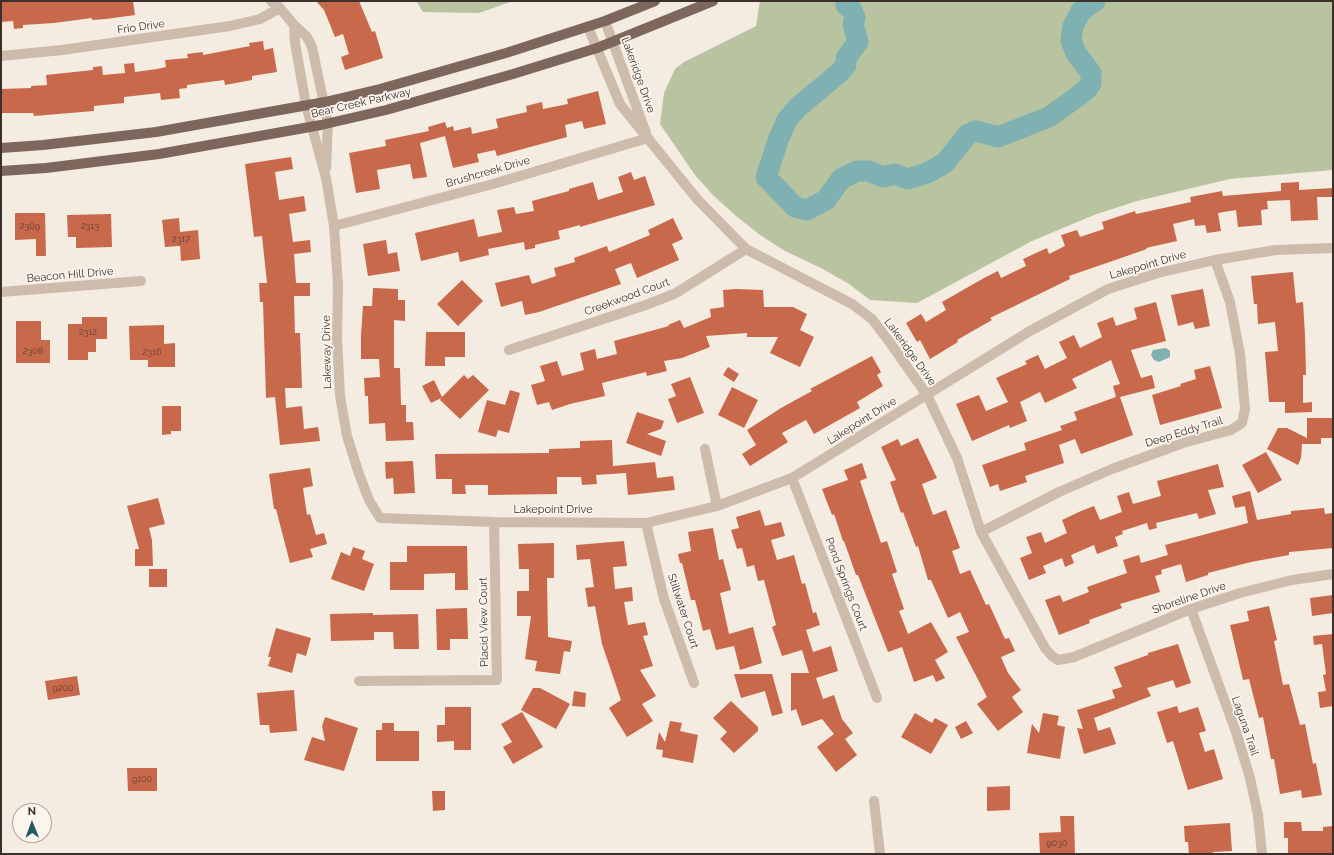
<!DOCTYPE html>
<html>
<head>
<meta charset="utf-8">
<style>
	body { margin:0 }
	#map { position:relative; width:1334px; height:855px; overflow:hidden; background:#f4ebe1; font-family:Raleway,sans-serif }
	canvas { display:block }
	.frame { position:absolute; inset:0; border:2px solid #3b302b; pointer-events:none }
	.north { position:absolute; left:12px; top:803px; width:40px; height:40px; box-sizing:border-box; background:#fbf5ee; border:1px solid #aea6a0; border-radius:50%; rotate:359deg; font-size:11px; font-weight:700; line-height:16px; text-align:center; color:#3b302b }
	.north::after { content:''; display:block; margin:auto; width:14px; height:18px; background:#1f5a5e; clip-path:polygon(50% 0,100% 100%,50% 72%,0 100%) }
</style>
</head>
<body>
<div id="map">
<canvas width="1334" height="855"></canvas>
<div class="frame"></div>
<div class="north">N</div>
</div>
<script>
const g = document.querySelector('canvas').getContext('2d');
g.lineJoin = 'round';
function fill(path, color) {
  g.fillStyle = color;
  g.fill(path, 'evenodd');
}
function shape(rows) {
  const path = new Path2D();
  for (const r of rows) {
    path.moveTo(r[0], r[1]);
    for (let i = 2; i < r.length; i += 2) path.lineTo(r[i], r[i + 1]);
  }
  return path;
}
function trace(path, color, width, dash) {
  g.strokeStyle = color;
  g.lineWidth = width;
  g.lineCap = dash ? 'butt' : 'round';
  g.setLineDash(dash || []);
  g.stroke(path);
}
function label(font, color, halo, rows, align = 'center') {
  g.font = font + ' Raleway,sans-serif';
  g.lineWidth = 3.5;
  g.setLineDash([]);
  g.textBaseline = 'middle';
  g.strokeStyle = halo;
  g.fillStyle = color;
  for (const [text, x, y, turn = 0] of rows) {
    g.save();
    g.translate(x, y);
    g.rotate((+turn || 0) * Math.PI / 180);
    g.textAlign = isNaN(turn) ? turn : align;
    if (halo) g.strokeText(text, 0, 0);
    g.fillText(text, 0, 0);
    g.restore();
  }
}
fill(shape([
	[416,1,513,1,479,13,423,12],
	[760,1,1333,1,1333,170,1230,179,1137,201,1094,215,1032,241,917,303,870,300,849,284,821,268,785,251,760,235,736,216,714,196,695,175,660,124,664,93,675,69,684,62,756,26]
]), '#b8c4a0');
fill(shape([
	[1166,348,1170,351,1170,357,1159,362,1154,360,1151,355,1153,350]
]), '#7fb0b2');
trace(shape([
	[846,1,846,5,852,10,855,18,853,24,858,42,846,58,846,65,840,72,797,108,787,120,779,138,766,177,795,207,807,210,826,200,841,179,857,171,869,171,883,177,895,174,908,179,927,173,945,163,968,134,976,131,998,137,1049,117,1077,97,1088,88,1091,83,1091,73,1076,53,1071,41,1073,26,1081,11,1095,1]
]), '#7fb0b2', 21);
fill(shape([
	[1,1,133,1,135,15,106,19,92,20,92,18,54,23,23,25,23,28,14,29,13,21,1,22],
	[316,1,359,1,372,32,375,31,383,58,345,70,341,57,349,54,343,34,335,37,324,10],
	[263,41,264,50,273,48,277,72,252,76,252,80,225,85,224,80,187,85,187,88,179,89,180,98,161,100,160,93,124,97,124,103,94,106,94,111,34,116,33,113,1,113,1,89,31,88,31,86,47,85,46,75,93,70,93,67,102,66,103,75,125,73,124,64,134,63,135,72,157,69,166,67,165,60,188,58,187,54,203,52,203,55,250,46,249,43],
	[598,91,606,124,584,129,582,121,565,125,567,137,497,156,495,150,477,154,479,162,453,168,445,136,420,143,427,177,413,179,410,164,377,170,380,189,356,193,349,153,386,146,385,140,429,131,428,127,445,122,447,128,453,126,454,131,471,127,472,134,498,128,496,119,527,112,526,106,542,102,543,109,568,104,567,99],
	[291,157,293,169,275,172,279,200,304,196,306,211,289,214,293,242,310,240,311,252,294,254,296,283,310,283,310,296,294,296,295,333,300,333,302,388,285,388,286,408,302,406,304,429,318,427,320,441,280,445,275,397,266,398,263,302,260,302,259,283,267,283,262,236,254,237,245,164],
	[631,172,634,180,645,176,655,205,580,227,580,225,558,231,560,239,535,245,535,248,525,250,524,242,488,249,489,255,460,262,458,252,421,261,415,233,474,219,478,237,502,232,497,210,514,207,516,214,534,211,532,201,569,191,569,189,593,182,598,200,623,192,618,177],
	[1299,182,1299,190,1333,188,1333,197,1317,197,1318,220,1291,221,1290,200,1267,201,1268,209,1261,210,1262,225,1238,227,1236,210,1218,213,1221,231,1207,233,1205,225,1195,226,1194,219,1173,224,1177,241,1146,248,1147,249,1069,276,1070,279,990,318,992,320,957,340,958,342,930,359,920,340,917,342,906,323,921,314,926,322,946,310,942,302,984,278,998,271,1001,278,1026,266,1023,259,1047,248,1049,254,1065,246,1061,235,1077,230,1080,237,1104,229,1102,222,1135,211,1136,214,1191,202,1190,197,1222,191,1223,196,1281,191,1281,183],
	[15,213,45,213,46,256,36,256,36,239,15,240],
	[111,214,112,247,76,248,76,237,68,237,67,215],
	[179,218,180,232,198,230,200,259,181,261,180,246,165,247,162,220],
	[673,218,683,239,672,244,679,260,637,278,631,263,615,269,621,284,539,312,525,315,522,301,501,307,495,283,529,275,532,284,556,276,554,268,575,262,574,258,607,246,609,252,650,235,648,230],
	[386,240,388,254,397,252,400,271,368,276,363,244],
	[1293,272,1296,303,1303,302,1305,335,1306,375,1303,375,1303,403,1312,402,1312,412,1285,413,1285,402,1269,402,1265,352,1278,351,1275,322,1258,324,1257,304,1254,304,1251,276],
	[462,280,483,301,458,326,437,304],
	[373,288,398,289,398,300,405,300,405,321,394,320,394,368,400,368,401,405,406,405,406,422,413,422,414,440,386,441,385,423,369,424,368,396,365,396,364,378,380,377,379,359,361,359,361,335,363,306,372,306],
	[736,289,763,290,764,307,793,307,807,314,800,330,814,337,800,367,770,353,778,337,747,337,747,333,706,336,710,347,682,358,664,361,667,371,647,376,646,372,602,383,605,396,570,404,552,410,549,402,537,405,531,385,545,381,540,366,557,361,562,376,584,370,580,353,595,349,597,359,617,354,614,341,669,326,668,325,680,320,684,328,711,317,710,309,724,307,723,290],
	[1203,289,1210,326,1195,329,1193,322,1178,326,1171,295],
	[1156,302,1166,341,1131,350,1141,378,1152,375,1155,388,1120,397,1133,435,1081,454,1075,439,1059,445,1064,463,1025,476,1027,482,1000,491,998,484,990,487,982,465,1026,450,1024,443,1062,430,1060,426,1077,420,1074,412,1116,397,1113,386,1120,384,1111,360,1072,379,1077,388,1045,403,1040,392,1020,402,1027,421,1010,428,1009,425,972,441,956,404,979,395,986,411,1008,402,996,378,1027,364,1025,361,1038,355,1045,369,1067,358,1059,342,1074,335,1080,348,1102,337,1097,323,1113,317,1116,326,1137,319,1134,308],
	[82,317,107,317,107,339,96,339,96,352,88,352,88,360,68,360,68,324,82,324],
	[16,321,41,321,41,340,50,340,50,363,16,363],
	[164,325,164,344,175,343,175,367,148,367,148,360,130,360,129,326],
	[426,332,465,332,465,357,445,357,445,366,425,366],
	[872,356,881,372,877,375,883,386,857,402,860,408,814,434,806,420,782,433,788,442,750,466,742,454,756,445,747,430,781,408,812,391,810,389],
	[1210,366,1222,408,1160,425,1152,395,1181,386,1180,384,1196,379,1194,370],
	[728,367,739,374,734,382,723,375],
	[464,375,468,379,473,375,489,390,460,419,440,400,441,398,431,403,422,386,434,380,442,397],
	[690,377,704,413,677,423,668,399,676,396,671,384],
	[732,387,758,400,744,428,718,415],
	[510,390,520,393,509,433,498,430,496,437,478,432,487,400,505,405],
	[162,406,181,406,181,431,171,431,171,434,162,435],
	[637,412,664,421,661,429,647,434,666,441,661,456,626,443],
	[1307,418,1333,418,1333,438,1321,438,1321,444,1302,444,1301,458,1298,465,1267,449,1278,428,1287,428,1307,438],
	[918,438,937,478,922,484,933,515,946,510,960,548,952,551,960,574,970,570,986,605,989,604,1005,639,1009,638,1015,651,1001,657,1008,673,1021,690,1012,697,1023,712,998,731,977,704,987,697,956,637,969,632,960,612,948,618,931,580,928,580,918,546,916,547,903,512,901,513,890,482,896,480,881,447,898,439,901,446],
	[612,440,613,466,655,462,657,478,673,476,675,490,628,495,626,473,596,475,597,484,582,485,581,477,557,477,557,494,488,495,488,485,465,485,466,494,452,494,452,479,436,479,435,454,549,453,549,449,580,448,580,441],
	[1266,452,1282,480,1258,493,1242,465],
	[413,461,415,493,394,494,393,478,386,479,385,462],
	[862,463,867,478,860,481,881,543,887,541,897,572,892,574,904,609,899,611,908,634,931,622,948,652,935,660,945,678,936,682,933,675,914,682,902,647,888,652,858,575,856,575,844,541,843,541,834,514,832,515,822,489,848,480,844,470],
	[1218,464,1224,487,1208,490,1216,514,1199,519,1197,513,1156,523,1157,528,1149,530,1147,523,1122,531,1123,534,1115,537,1118,546,1097,554,1094,545,1071,555,1074,563,1065,567,1062,558,1043,566,1046,573,1029,580,1020,558,1032,553,1026,537,1041,532,1045,543,1067,533,1062,520,1081,511,1094,506,1100,520,1122,512,1117,496,1129,492,1133,504,1161,496,1157,481],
	[310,468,313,486,303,488,307,515,310,514,316,535,324,533,327,544,310,549,313,557,290,563,276,509,274,509,269,474],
	[1250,491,1257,520,1291,514,1291,511,1324,508,1325,514,1333,513,1333,548,1289,552,1289,555,1251,562,1208,573,1208,575,1186,582,1181,564,1161,570,1162,574,1155,576,1160,592,1120,604,1122,608,1089,620,1090,623,1059,635,1045,600,1060,595,1063,602,1089,592,1087,587,1127,573,1123,560,1139,555,1141,563,1168,555,1165,545,1248,523,1245,506,1235,508,1232,496],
	[158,498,165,524,149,528,152,540,153,566,135,566,135,549,139,549,127,506],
	[760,510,765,526,781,522,785,536,771,540,777,560,794,555,802,584,805,583,813,613,816,612,820,625,806,630,813,652,831,646,838,671,816,678,823,699,834,695,842,719,853,733,845,739,857,755,836,772,817,747,834,734,822,719,802,726,796,709,791,711,791,673,809,673,802,650,782,656,772,627,776,625,764,580,758,581,754,565,747,567,742,548,737,549,731,530,739,528,736,517],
	[713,528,719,560,723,559,731,590,720,593,729,634,753,627,762,663,740,670,734,646,716,650,710,629,703,631,695,600,691,600,682,563,680,563,678,554,691,551,688,532],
	[624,541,627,566,613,567,615,589,632,587,633,601,624,602,628,625,645,622,648,635,643,636,653,666,640,670,656,696,642,704,653,721,627,737,609,708,621,700,602,644,595,606,588,607,585,588,594,587,590,559,577,560,576,545],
	[554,543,554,578,547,578,548,637,572,641,570,652,564,651,560,674,535,671,537,661,525,659,531,616,517,616,517,591,529,591,529,569,519,569,518,544],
	[407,546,467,546,468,590,455,590,455,573,424,574,424,590,390,590,390,562,407,562],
	[353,547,365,551,362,559,374,564,364,591,331,579,341,552,350,556],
	[149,569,167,569,167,587,149,587],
	[1333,595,1333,613,1312,616,1310,598],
	[1269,606,1277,640,1274,641,1283,685,1289,684,1300,725,1305,724,1313,764,1316,763,1322,795,1302,798,1301,790,1280,794,1274,759,1271,759,1263,717,1259,718,1249,679,1243,680,1230,625,1249,621,1247,611],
	[467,608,468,639,450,639,450,650,437,650,436,609],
	[373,613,373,615,418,614,419,649,394,649,393,632,374,632,374,640,331,641,330,614],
	[276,628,311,638,306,656,297,653,292,673,268,666,271,657,268,657],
	[1333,634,1333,706,1320,708,1318,692,1326,691,1323,675,1326,674,1322,644,1314,645,1313,636],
	[1178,644,1191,683,1176,688,1173,680,1147,688,1151,696,1094,718,1098,731,1110,727,1116,744,1084,754,1077,728,1083,729,1077,710,1115,698,1112,690,1122,687,1114,667,1148,655,1148,653],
	[734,674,772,674,783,713,772,716,765,691,741,698],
	[77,676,80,695,48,700,45,681],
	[533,688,540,688,570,704,556,729,521,710],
	[294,690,297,731,270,733,269,725,260,725,257,693],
	[574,691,586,693,585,707,572,706],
	[731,701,758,727,758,731,734,753,720,739,727,732,713,718],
	[1177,706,1179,713,1198,707,1206,731,1199,733,1205,752,1214,749,1223,779,1188,790,1173,741,1167,743,1157,712],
	[445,707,471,707,471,750,454,750,454,741,437,742,437,725,445,725],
	[522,712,543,747,513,764,503,747,512,742,501,724],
	[915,713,932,723,935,718,948,725,931,754,901,737],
	[1043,713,1059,716,1057,725,1065,727,1060,759,1027,753,1032,724,1039,733],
	[325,717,358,728,344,771,304,760,312,737,325,741,322,726],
	[670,721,682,723,680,731,698,735,693,763,662,757,663,750,656,749,659,732,665,742],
	[966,721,973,733,961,739,955,727],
	[382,723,394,723,394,731,419,731,419,761,376,761,376,730,382,730],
	[127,768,157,768,157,791,128,791],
	[1010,786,1010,810,987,811,987,787],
	[432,791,445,791,445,810,433,811],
	[1060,816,1074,816,1075,854,1040,854,1039,833,1061,832],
	[1284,822,1301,822,1302,831,1323,831,1323,827,1333,826,1333,854,1288,854,1288,838,1284,838],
	[1230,823,1232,851,1213,852,1213,854,1189,854,1188,842,1185,842,1184,826]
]), '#c8694b');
trace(shape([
	[271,1,280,8,294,25,307,37,312,47,328,123,326,168],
	[605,21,646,133],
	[294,25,295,43,306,105,326,178,334,226,338,286,337,339,340,396,347,436,359,474,369,500,380,518,494,522,646,523,717,506,792,478,1030,331,1108,289,1158,273,1215,260,1276,250,1333,248],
	[588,27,620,104,697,199,746,249,852,304,872,319,888,340,927,395,957,458,981,532,1045,648,1052,656,1058,660,1074,657,1191,609,1240,593,1292,580,1333,574],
	[1,56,62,50,230,26,260,19,280,8],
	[334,226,493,184,648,138],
	[1,292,141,281],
	[509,350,646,305,676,293,746,249],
	[705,449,717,506],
	[792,478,877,698],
	[646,523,664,599,694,683],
	[981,532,1059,492,1112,469,1183,443,1231,430,1242,423,1245,409,1240,354,1230,302,1215,260],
	[1191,609,1236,732,1250,778,1258,815,1262,854],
	[359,681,497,680,494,522],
	[874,801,880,854]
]), '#cdbbac', 10);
trace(shape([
	[1,148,43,145,156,132,325,102,380,89,506,53,605,21,655,1],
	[1,171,46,168,159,154,321,125,386,110,513,74,597,48,713,1]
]), '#7d675c', 10);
label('9px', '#5e3e33', null, [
	["2309",30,226],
	["2313",90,226],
	["2317",181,239],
	["2312",88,332],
	["2308",33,351],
	["2316",152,352],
	["9200",63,688],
	["9100",142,779],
	["9030",1057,843]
]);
label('11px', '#3b302b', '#fbf5ee', [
	["Frio Drive",141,27,-8],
	["Lakeridge Drive",638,75,70],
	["Bear Creek Parkway",361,103,-13],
	["Brushcreek Drive",488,172,-16],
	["Lakepoint Drive",1148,265,-16],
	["Beacon Hill Drive",70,275,-5],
	["Creekwood Court",627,297,-20],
	["Lakeway Drive",327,352,-91],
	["Lakeridge Drive",910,352,54],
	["Lakepoint Drive",862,421,-32],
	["Deep Eddy Trail",1184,432,-17],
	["Lakepoint Drive",553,510],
	["Pond Springs Court",846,584,69],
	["Shoreline Drive",1189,598,-19],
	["Stillwater Court",683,611,72],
	["Placid View Court",484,622,-91],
	["Laguna Trail",1245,726,71]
]);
</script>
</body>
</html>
